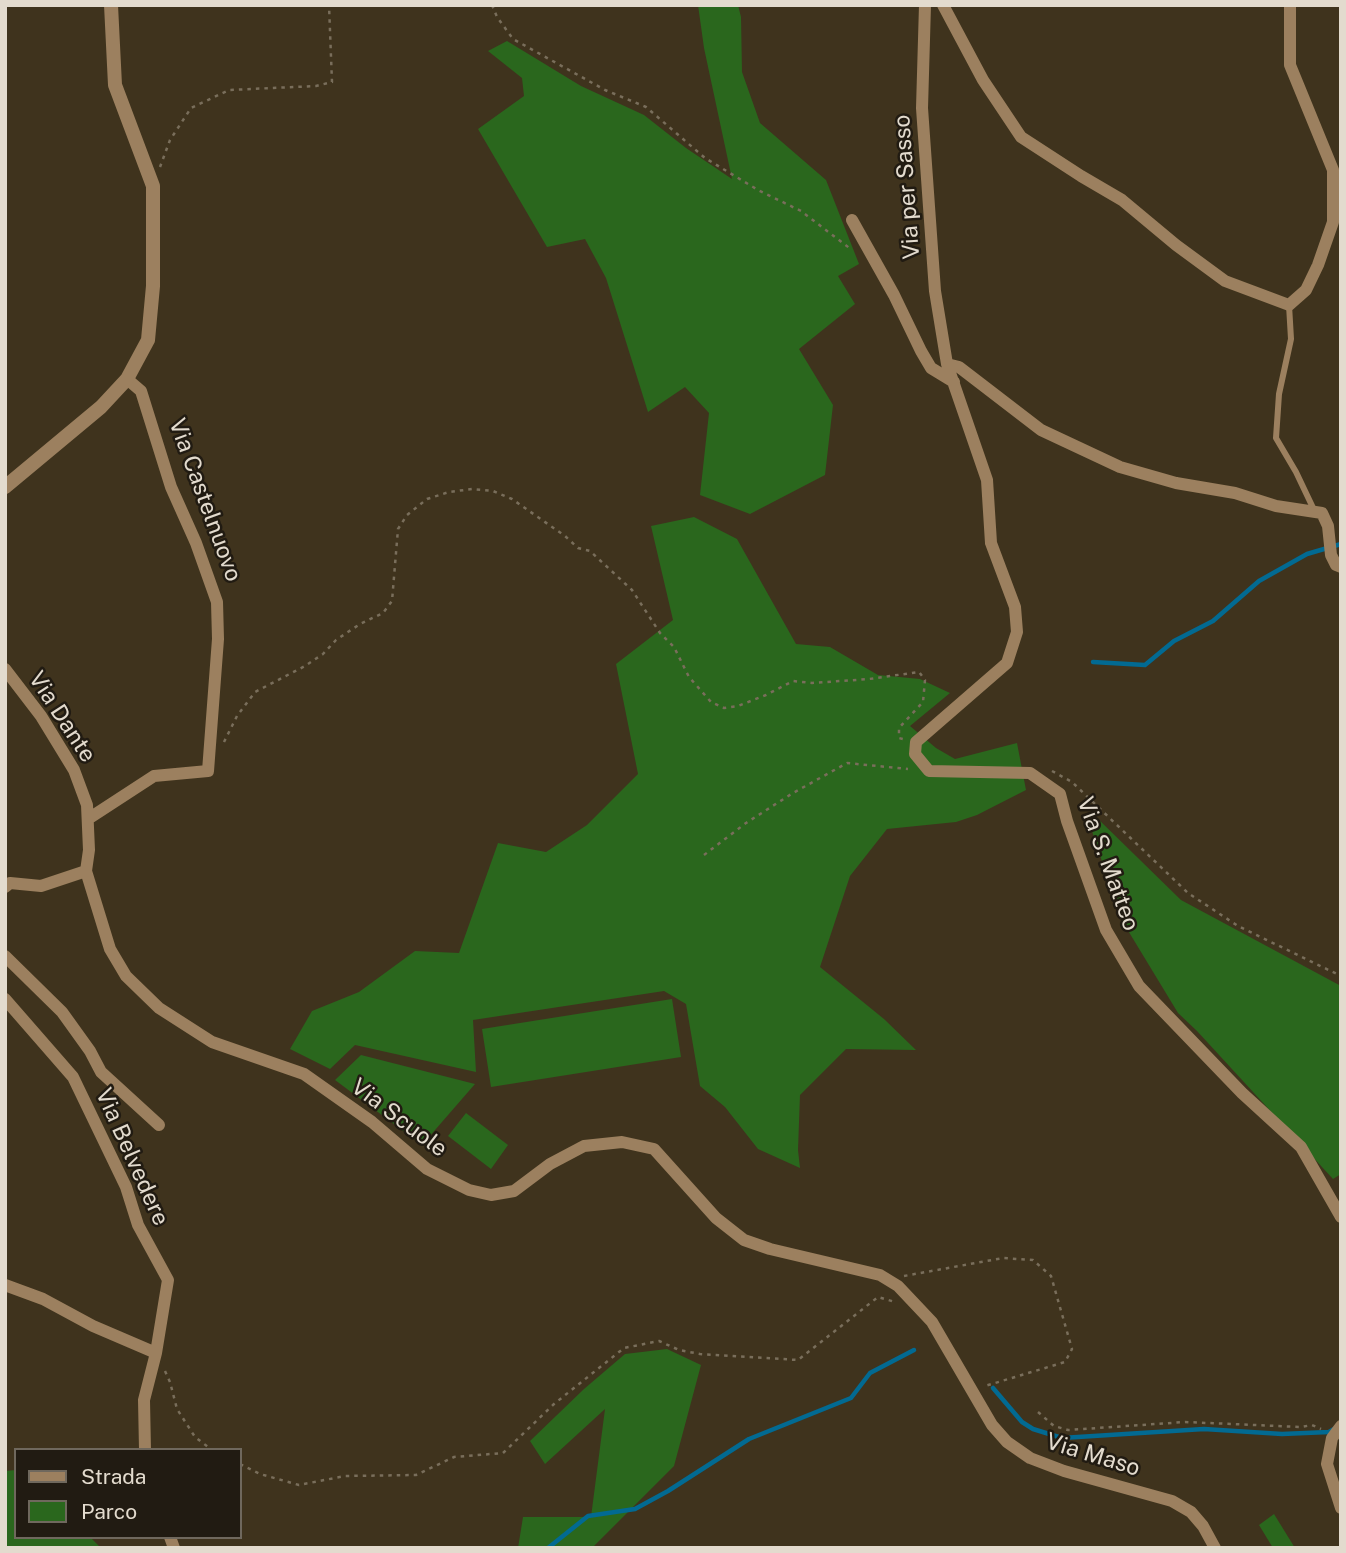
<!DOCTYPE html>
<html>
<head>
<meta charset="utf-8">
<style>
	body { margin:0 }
	#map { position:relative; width:1346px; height:1553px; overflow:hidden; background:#3f331d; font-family:"Public Sans",sans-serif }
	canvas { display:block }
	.frame { position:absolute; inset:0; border:7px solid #e3dbce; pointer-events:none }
	.legend { position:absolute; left:14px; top:1448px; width:228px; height:91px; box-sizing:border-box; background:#211b12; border:2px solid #6f685d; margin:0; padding:9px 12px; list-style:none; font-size:21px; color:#e3dbce }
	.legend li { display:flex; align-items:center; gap:14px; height:35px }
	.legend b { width:35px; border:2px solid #6f685d }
</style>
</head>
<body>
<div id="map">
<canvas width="1346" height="1553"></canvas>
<div class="frame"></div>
<ul class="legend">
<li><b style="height:9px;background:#9c805f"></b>Strada</li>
<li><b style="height:19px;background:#2a671d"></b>Parco</li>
</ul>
</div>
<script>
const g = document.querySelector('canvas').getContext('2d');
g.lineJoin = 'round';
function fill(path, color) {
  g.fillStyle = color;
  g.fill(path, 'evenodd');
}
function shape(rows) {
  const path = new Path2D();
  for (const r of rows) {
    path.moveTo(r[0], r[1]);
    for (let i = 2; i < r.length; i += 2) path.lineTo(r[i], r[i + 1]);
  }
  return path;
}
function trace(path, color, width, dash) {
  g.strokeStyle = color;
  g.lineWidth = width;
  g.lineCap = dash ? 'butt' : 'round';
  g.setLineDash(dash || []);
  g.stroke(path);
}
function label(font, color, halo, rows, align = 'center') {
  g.font = font + ' "Public Sans",sans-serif';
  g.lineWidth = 5;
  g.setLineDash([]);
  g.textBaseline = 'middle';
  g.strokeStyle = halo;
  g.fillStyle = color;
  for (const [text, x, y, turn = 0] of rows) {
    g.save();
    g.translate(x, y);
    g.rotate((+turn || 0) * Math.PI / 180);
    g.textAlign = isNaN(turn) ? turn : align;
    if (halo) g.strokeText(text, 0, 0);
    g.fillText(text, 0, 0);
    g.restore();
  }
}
fill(shape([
	[698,5,738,5,741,17,742,72,760,123,826,180,859,264,838,276,855,304,799,349,833,405,825,475,750,514,700,495,709,413,685,387,648,412,606,278,585,239,547,247,478,129,524,96,522,78,488,51,507,41,581,86,644,115,686,148,732,179,704,48],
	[694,517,737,539,796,644,830,647,878,675,920,679,950,693,910,726,936,748,955,759,1017,743,1026,790,977,815,956,822,887,829,850,876,820,967,884,1019,916,1050,846,1049,800,1095,798,1150,800,1168,758,1149,725,1107,700,1086,686,1004,664,991,473,1020,476,1072,355,1045,330,1069,290,1049,312,1011,359,992,415,951,459,953,498,843,546,852,587,825,638,774,616,664,673,620,651,526],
	[1094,815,1181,900,1341,986,1341,1174,1333,1179,1197,1031,1178,1013,1121,919,1090,825],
	[672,999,681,1057,491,1087,482,1029],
	[361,1055,475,1084,422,1145,335,1080],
	[466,1113,508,1145,491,1169,448,1136],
	[667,1349,701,1365,674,1466,592,1548,518,1548,523,1517,591,1517,605,1409,545,1464,530,1441,584,1389,625,1354],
	[16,1470,16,1537,90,1537,101,1548,5,1548,5,1471],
	[1274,1514,1295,1548,1273,1548,1259,1525]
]), '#2a671d');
trace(shape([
	[1093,662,1145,665,1174,641,1213,621,1259,581,1307,554,1341,544],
	[993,1388,1022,1422,1033,1429,1062,1438,1204,1429,1282,1434,1329,1432,1334,1429],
	[548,1548,588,1516,635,1509,668,1491,749,1439,851,1398,870,1373,914,1350]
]), '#026a92', 4.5);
trace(shape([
	[492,5,497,17,513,39,605,90,646,107,705,158,758,190,801,211,852,250],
	[160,167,170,140,191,108,229,90,316,86,332,82,329,5],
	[224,742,237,716,255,692,305,666,323,654,336,640,360,624,383,613,392,601,398,529,407,515,427,499,449,492,472,489,493,491,512,499,565,536,578,548,590,551,632,590,660,633,674,647,689,677,711,702,724,708,738,706,766,695,793,681,812,683,869,679,919,672,925,680,923,702,899,728,899,738,903,739],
	[1052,771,1072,782,1188,893,1238,926,1341,976],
	[704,855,746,823,793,793,847,763,908,769],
	[904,1276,1003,1258,1033,1260,1051,1276,1072,1349,1065,1362,985,1386],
	[165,1371,170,1382,177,1409,195,1437,212,1450],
	[1038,1412,1054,1426,1068,1430,1185,1422,1301,1427,1312,1425,1321,1429],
	[240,1464,260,1474,299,1485,345,1476,416,1475,454,1457,503,1453,554,1404,624,1348,659,1341,679,1350,700,1354,798,1360,878,1297,895,1302]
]), '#796e5b', 2.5, [3.5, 5]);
trace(shape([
	[1289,305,1291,339,1279,394,1276,438,1296,472,1315,512]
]), '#9c805f', 6);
trace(shape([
	[925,5,922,108,935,291,947,364,987,480,991,543,1015,607,1017,632,1007,663,916,742,915,754,929,771,1030,773,1060,794,1067,821,1106,930,1139,986,1242,1093,1301,1147,1341,1217],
	[943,5,983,80,1021,137,1081,176,1122,200,1176,245,1225,281,1289,305,1306,290,1318,265,1333,222,1333,170,1290,65,1290,5],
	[852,220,894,295,921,351,931,368,954,382],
	[947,364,959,367,1041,430,1120,467,1176,483,1235,493,1276,506,1322,513,1328,526,1331,555,1336,565,1341,567],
	[5,669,41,716,74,770,87,805,89,850,86,871,110,949,126,976,159,1008,212,1042,304,1074,372,1122,427,1169,469,1190,491,1195,514,1191,550,1164,584,1146,622,1142,654,1149,716,1218,744,1240,770,1249,880,1275,898,1286,932,1322,992,1425,1007,1442,1030,1458,1064,1471,1172,1501,1191,1512,1203,1526,1215,1548],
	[88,819,154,776,208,771,218,639,217,602,196,543,171,487,141,391,127,379],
	[5,887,10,883,41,886,86,871],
	[5,956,62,1012,90,1051,101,1072,159,1125],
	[5,999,73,1077,126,1187,138,1225,168,1280,156,1353,144,1400,145,1450],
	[5,1285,43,1299,93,1326,156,1353],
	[1341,1426,1332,1438,1327,1464,1341,1508],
	[170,1537,174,1548]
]), '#9c805f', 12);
trace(shape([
	[5,487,101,407,127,379,148,340,153,286,153,186,115,85,111,5]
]), '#9c805f', 14);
label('23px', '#e3dbce', '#211b12', [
	["Via per Sasso",907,187,-94],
	["Via Castelnuovo",205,500,70],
	["Via Dante",62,717,57],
	["Via S. Matteo",1108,864,70],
	["Via Scuole",399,1118,37],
	["Via Belvedere",132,1157,66],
	["Via Maso",1093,1455,17]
]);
</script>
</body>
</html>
